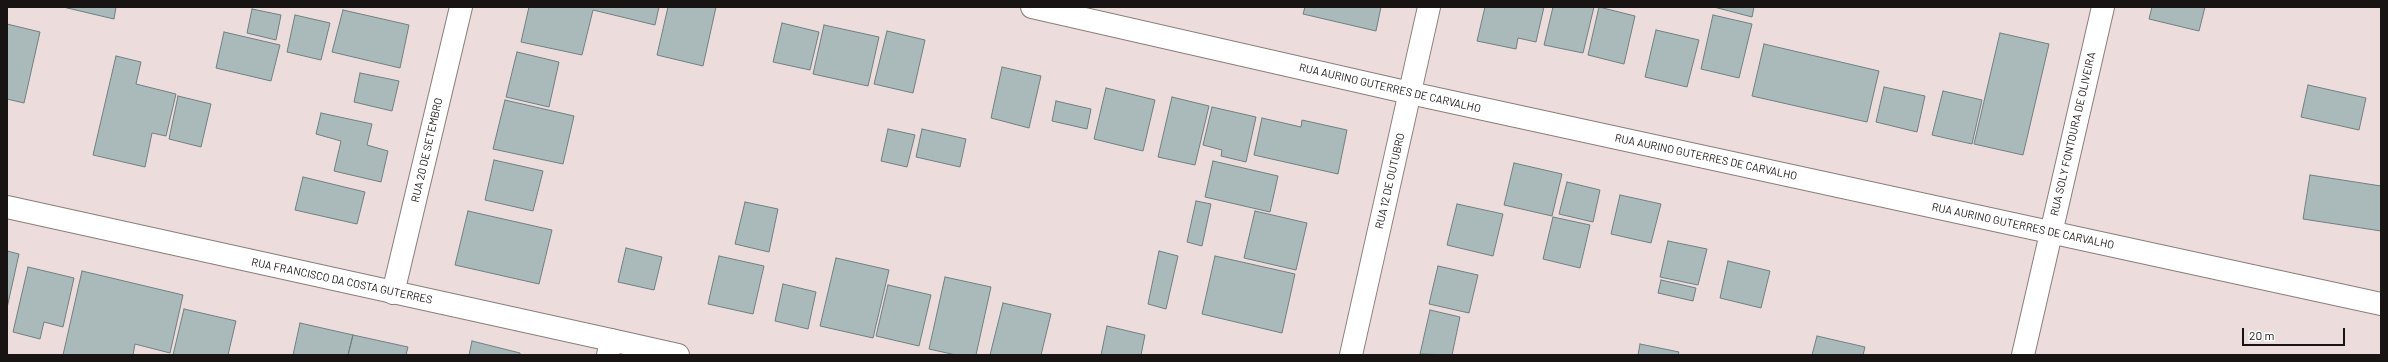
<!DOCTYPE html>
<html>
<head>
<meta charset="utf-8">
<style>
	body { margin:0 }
	#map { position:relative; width:2388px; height:362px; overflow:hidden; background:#ecdddc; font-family:Barlow,sans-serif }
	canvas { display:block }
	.frame { position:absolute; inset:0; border:8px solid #191414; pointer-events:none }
	.scale { position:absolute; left:2242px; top:328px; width:103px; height:18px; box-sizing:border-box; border:2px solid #191414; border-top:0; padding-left:5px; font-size:12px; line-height:14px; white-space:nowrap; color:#191414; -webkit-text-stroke:3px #fff; paint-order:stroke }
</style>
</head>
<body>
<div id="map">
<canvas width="2388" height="362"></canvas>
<div class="frame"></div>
<div class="scale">20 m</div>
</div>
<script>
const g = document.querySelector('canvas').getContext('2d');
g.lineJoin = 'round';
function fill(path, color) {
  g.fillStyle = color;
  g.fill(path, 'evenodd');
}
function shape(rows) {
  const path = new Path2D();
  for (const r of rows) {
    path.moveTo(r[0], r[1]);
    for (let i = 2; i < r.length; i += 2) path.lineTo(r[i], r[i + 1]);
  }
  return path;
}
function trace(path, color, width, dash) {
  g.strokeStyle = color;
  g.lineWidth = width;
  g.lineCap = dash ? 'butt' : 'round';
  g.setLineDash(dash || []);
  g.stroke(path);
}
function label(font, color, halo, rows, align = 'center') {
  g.font = font + ' Barlow,sans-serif';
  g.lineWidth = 3.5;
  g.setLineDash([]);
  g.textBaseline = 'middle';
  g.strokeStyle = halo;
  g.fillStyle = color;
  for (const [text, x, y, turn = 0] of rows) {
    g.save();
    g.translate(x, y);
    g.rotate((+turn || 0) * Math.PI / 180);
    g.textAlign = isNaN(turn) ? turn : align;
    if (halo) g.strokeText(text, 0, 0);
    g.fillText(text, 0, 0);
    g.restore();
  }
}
const building = shape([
	[63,7,116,7,114,19,63,7],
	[529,7,659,7,655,25,593,10,582,55,521,42,529,7],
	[668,7,716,7,703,66,657,55,668,7],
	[1305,7,1381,7,1376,31,1303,14,1305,7],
	[1485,7,1544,7,1536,42,1518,38,1516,49,1477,41,1485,7],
	[1553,7,1594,7,1583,53,1544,45,1553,7],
	[1599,7,1635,16,1624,64,1588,55,1599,7],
	[1714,7,1754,7,1752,17,1714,7],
	[2152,7,2205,7,2199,31,2149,19,2152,7],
	[252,9,281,15,276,40,247,33,252,9],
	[343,10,409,25,400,68,332,52,343,10],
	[295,15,330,23,321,60,287,52,295,15],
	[1713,15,1752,24,1739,78,1701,69,1713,15],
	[782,23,819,32,810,70,773,62,782,23],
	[7,24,40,32,24,103,7,99,7,24],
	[824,25,879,37,868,86,813,74,824,25],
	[1656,30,1699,40,1687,87,1645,77,1656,30],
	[887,31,925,40,913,93,874,84,887,31],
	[224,32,280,45,271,81,216,68,224,32],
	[2000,33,2049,44,2023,155,1974,144,2000,33],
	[1764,44,1879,71,1867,122,1752,96,1764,44],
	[517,52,559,62,549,107,506,97,517,52],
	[116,56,141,62,136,84,176,94,166,136,152,133,145,167,93,155,116,56],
	[1002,67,1041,76,1029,128,991,118,1002,67],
	[360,73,399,81,392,111,354,102,360,73],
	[2308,85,2366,98,2359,130,2301,117,2308,85],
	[1884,87,1925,96,1917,132,1876,122,1884,87],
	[1106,88,1155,100,1143,151,1094,139,1106,88],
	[1943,91,1982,100,1972,144,1932,135,1943,91],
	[178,96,211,104,201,147,169,139,178,96],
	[1172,97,1209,106,1195,165,1158,157,1172,97],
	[505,100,574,116,563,164,493,149,505,100],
	[1056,101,1091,109,1087,129,1052,121,1056,101],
	[1212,107,1256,117,1246,162,1221,156,1222,150,1203,145,1212,107],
	[321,113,372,124,367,145,388,151,381,182,334,171,341,141,316,134,321,113],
	[1262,118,1301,127,1302,120,1347,130,1338,174,1254,155,1262,118],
	[888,129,915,135,907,167,881,161,888,129],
	[922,129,966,139,960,167,916,157,922,129],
	[494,160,543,171,533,211,485,200,494,160],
	[1213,161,1278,176,1270,212,1205,197,1213,161],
	[1514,163,1562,174,1552,216,1504,205,1514,163],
	[2310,175,2381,186,2381,231,2303,219,2310,175],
	[303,177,365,192,357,224,295,210,303,177],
	[1567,182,1600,190,1593,222,1559,214,1567,182],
	[1620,195,1661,204,1651,243,1611,234,1620,195],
	[1196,201,1211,204,1202,246,1187,242,1196,201],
	[745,202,778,209,769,252,735,244,745,202],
	[1457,204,1503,214,1493,256,1447,245,1457,204],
	[468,211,552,230,539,284,455,265,468,211],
	[1255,211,1307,223,1296,270,1244,258,1255,211],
	[1553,217,1590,225,1580,268,1543,259,1553,217],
	[1668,241,1707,249,1698,285,1660,277,1668,241],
	[626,248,662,257,654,290,618,282,626,248],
	[7,251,19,254,7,308,7,251],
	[1159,251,1178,256,1166,309,1148,304,1159,251],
	[719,256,764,266,753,314,708,304,719,256],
	[1215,256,1295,274,1282,333,1202,314,1215,256],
	[836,258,889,270,873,338,820,326,836,258],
	[1728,261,1770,271,1761,308,1720,298,1728,261],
	[1438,266,1478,275,1469,313,1429,304,1438,266],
	[28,267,74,278,63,327,44,322,40,339,13,332,28,267],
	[82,271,183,295,170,353,135,344,133,355,63,355,82,271],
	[945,277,991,287,976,355,956,355,929,349,945,277],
	[1661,280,1696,288,1693,301,1658,293,1661,280],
	[783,284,816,292,808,329,775,321,783,284],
	[888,285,931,295,919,346,876,336,888,285],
	[1003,303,1051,314,1041,355,990,355,1003,303],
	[184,309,236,321,228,355,173,355,184,309],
	[1430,310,1460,317,1452,355,1420,354,1430,310],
	[300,323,353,335,348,355,293,355,300,323],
	[1107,326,1145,335,1141,355,1101,355,1107,326],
	[353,335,408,347,406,355,348,355,353,335],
	[1817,336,1865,347,1863,355,1812,355,1817,336],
	[472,341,520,353,520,355,469,355,472,341],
	[1640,344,1679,352,1678,355,1638,355,1640,344]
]);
fill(building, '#aababb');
trace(building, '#707f80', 1);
const street = shape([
	[393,293,461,7],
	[611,340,678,355],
	[1351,355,1429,7],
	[2023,355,2103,7]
]);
const secondary = shape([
	[1032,7,1410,93,2381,304],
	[7,207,611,340,608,355]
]);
trace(street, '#8b7d7c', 24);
trace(secondary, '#8b7d7c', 24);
trace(street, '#fff', 22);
trace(secondary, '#fff', 22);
label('11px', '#191414', '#fff', [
	["RUA AURINO GUTERRES DE CARVALHO",1390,88,13],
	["RUA SOLY FONTOURA DE OLIVEIRA",2073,134,-77],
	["RUA 20 DE SETEMBRO",427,150,-77],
	["RUA AURINO GUTERRES DE CARVALHO",1706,157,12],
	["RUA 12 DE OUTUBRO",1390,181,-77],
	["RUA AURINO GUTERRES DE CARVALHO",2023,226,12],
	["RUA FRANCISCO DA COSTA GUTERRES",342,281,12]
]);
</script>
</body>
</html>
